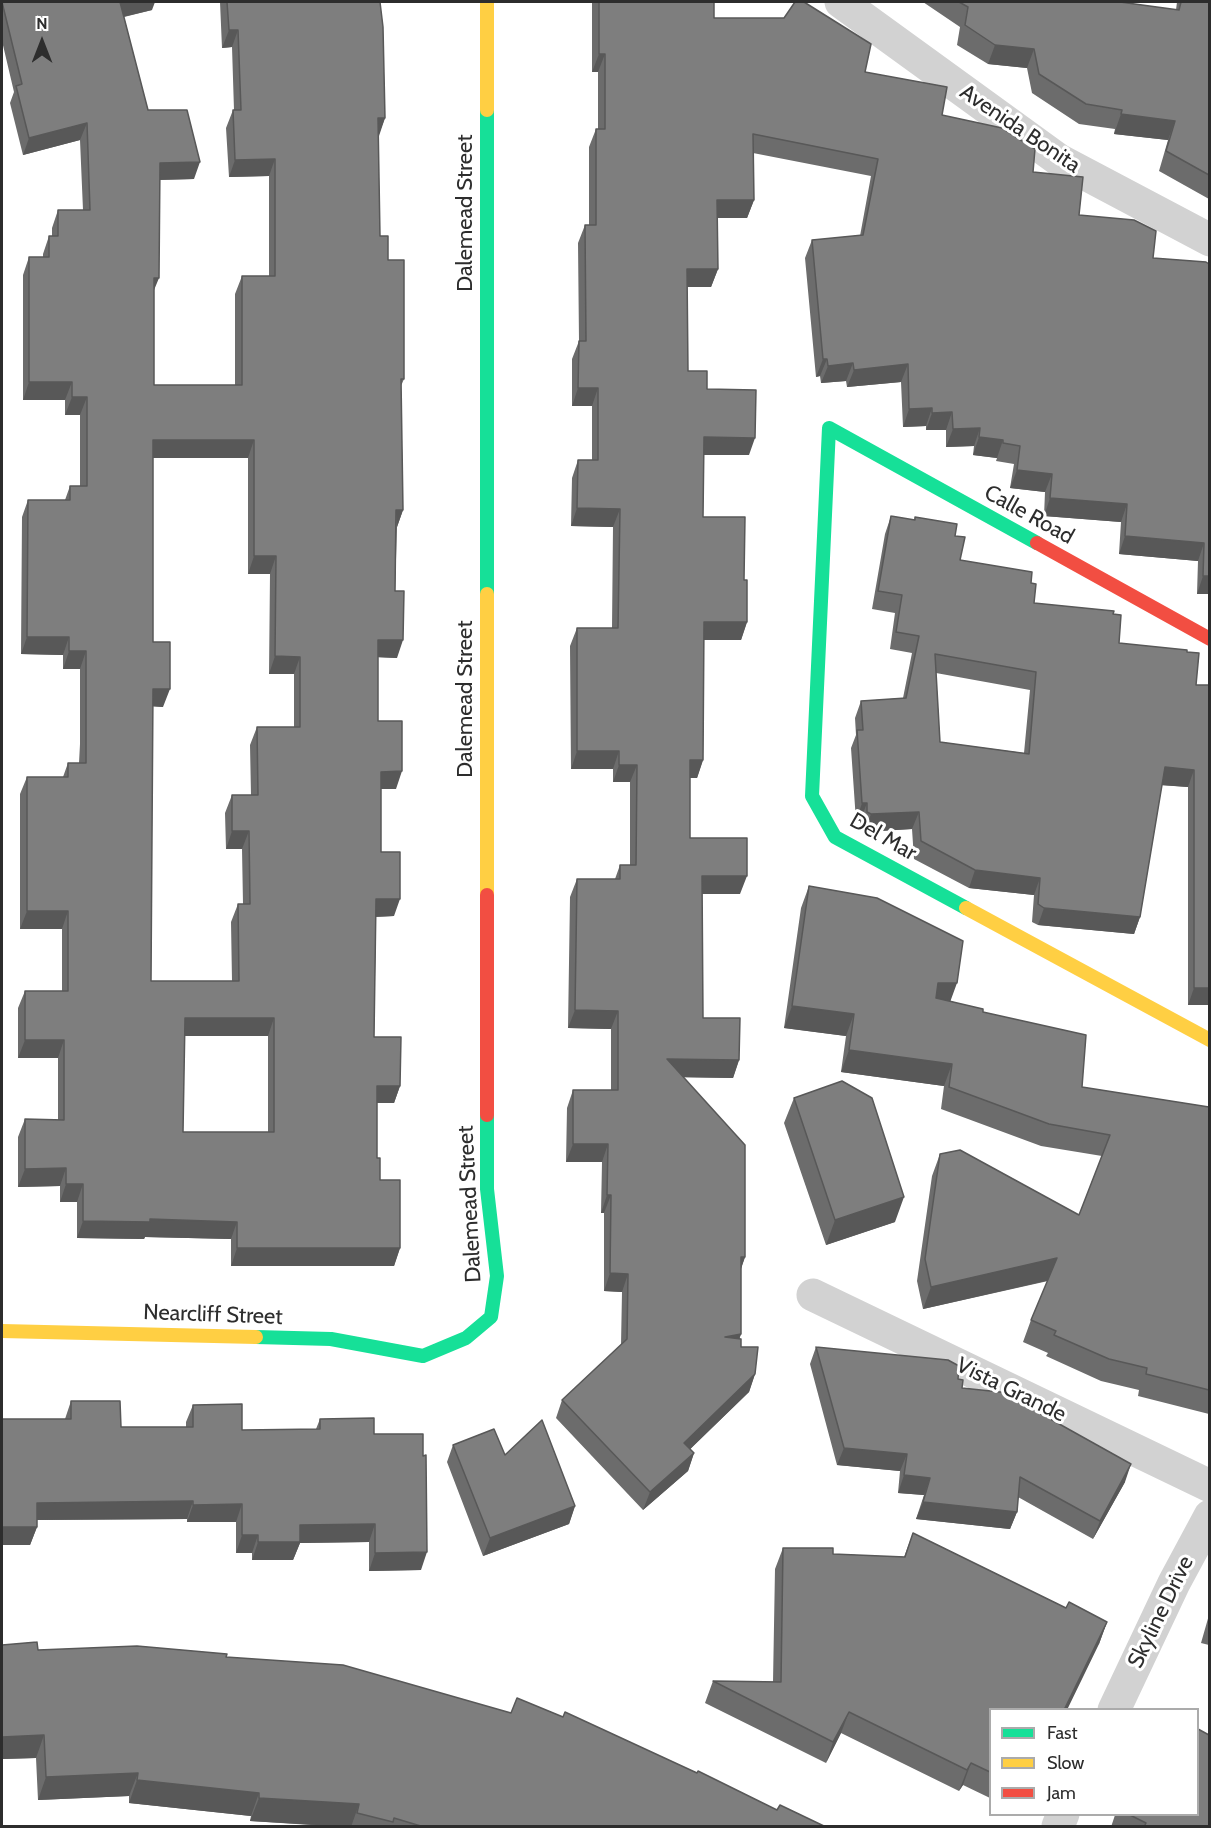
<!DOCTYPE html>
<html>
<head>
<meta charset="utf-8">
<style>
	body { margin:0 }
	#map { position:relative; width:1211px; height:1828px; overflow:hidden; background:#fff; font-family:Cabin,sans-serif }
	canvas { display:block }
	.frame { position:absolute; inset:0; border:3px solid #2d2d2d; pointer-events:none }
	.legend { position:absolute; left:989px; top:1708px; width:210px; height:108px; box-sizing:border-box; background:#fff; border:2px solid #ababab; margin:0; padding:8px 10px; list-style:none; font-size:18px; color:#2d2d2d }
	.legend li { display:flex; align-items:center; gap:12px; height:30px }
	.legend b { width:30px; border:2px solid #ababab }
	.north { position:absolute; left:12px; top:12px; width:60px; height:60px; -webkit-text-stroke:4px #fff; paint-order:stroke; rotate:0deg; font-size:16px; font-weight:700; line-height:24px; text-align:center; color:#2d2d2d }
	.north::after { content:''; display:block; margin:auto; width:21px; height:27px; background:#2d2d2d; clip-path:polygon(50% 0,100% 100%,50% 72%,0 100%) }
</style>
</head>
<body>
<div id="map">
<canvas width="1211" height="1828"></canvas>
<div class="frame"></div>
<ul class="legend">
<li><b style="height:8px;background:#16e098"></b>Fast</li>
<li><b style="height:8px;background:#ffcf43"></b>Slow</li>
<li><b style="height:8px;background:#f24e42"></b>Jam</li>
</ul>
<div class="north">N</div>
</div>
<script>
const g = document.querySelector('canvas').getContext('2d');
g.lineJoin = 'round';
function shape(rows) {
  const path = new Path2D();
  for (const r of rows) {
    path.moveTo(r[0], r[1]);
    for (let i = 2; i < r.length; i += 2) path.lineTo(r[i], r[i + 1]);
  }
  return path;
}
function trace(path, color, width, dash) {
  g.strokeStyle = color;
  g.lineWidth = width;
  g.lineCap = dash ? 'butt' : 'round';
  g.setLineDash(dash || []);
  g.stroke(path);
}
function fill(path, color) {
  g.fillStyle = color;
  g.fill(path, 'evenodd');
}
function label(font, color, halo, rows, align = 'center') {
  g.font = font + ' Cabin,sans-serif';
  g.lineWidth = 6;
  g.setLineDash([]);
  g.textBaseline = 'middle';
  g.strokeStyle = halo;
  g.fillStyle = color;
  for (const [text, x, y, turn = 0] of rows) {
    g.save();
    g.translate(x, y);
    g.rotate((+turn || 0) * Math.PI / 180);
    g.textAlign = isNaN(turn) ? turn : align;
    if (halo) g.strokeText(text, 0, 0);
    g.fillText(text, 0, 0);
    g.restore();
  }
}
trace(shape([
	[841,2,1059,160,1210,240],
	[813,1295,1210,1486],
	[1114,1710,1174,1583,1210,1516],
	[1058,1826,1063,1814]
]), '#d2d2d2', 33);
trace(shape([
	[487,110,487,594],
	[966,908,835,837,812,796,829,428,1037,543],
	[256,1337,331,1339,423,1356,466,1338,491,1317,497,1276,487,1189,487,1115]
]), '#16e098', 14);
trace(shape([
	[487,2,487,110],
	[487,594,487,895],
	[966,908,1210,1040],
	[2,1331,256,1337]
]), '#ffcf43', 14);
trace(shape([
	[1037,543,1210,639],
	[487,895,487,1115]
]), '#f24e42', 14);
fill(shape([
	[2,2,152,10,124,17,148,110,194,179,160,180,154,290,154,385,235,385,235,294,242,276,269,276,269,176,229,177,226,128,233,110,234,110,232,47,222,48,220,2,380,2,385,118,378,136,380,236,388,260,404,379,401,386,403,510,397,527,395,591,397,658,378,657,378,721,396,789,381,789,381,852,394,916,376,917,374,1037,400,1086,394,1103,377,1103,377,1158,380,1180,400,1248,394,1266,231,1266,231,1239,145,1237,144,1239,77,1238,77,1202,60,1202,60,1186,18,1187,18,1137,25,1119,58,1120,58,1058,18,1058,18,1008,25,991,62,991,62,929,20,929,20,794,27,777,63,777,68,763,79,763,80,744,80,669,63,669,63,655,21,654,22,517,28,500,65,500,70,486,80,486,80,415,65,415,65,400,23,400,23,275,29,257,43,257,43,254,49,236,52,236,52,228,58,210,83,210,80,140,23,155,10,103,14,92,2,41],
	[153,458,248,458,248,574,270,574,269,674,294,674,294,727,257,727,250,745,251,795,232,795,225,813,226,849,242,849,243,904,238,904,231,922,232,981,151,981,152,706,163,707,153,642],
	[184,1036,268,1036,268,1132,183,1132],
	[592,2,714,2,714,18,865,72,942,115,1033,172,1079,215,1153,258,1206,262,1209,594,1197,594,1198,561,1119,554,1121,522,1044,516,1045,492,1010,488,1014,464,996,461,997,458,973,455,974,446,946,447,946,430,926,430,926,426,903,427,901,382,847,387,846,381,821,383,820,376,816,377,805,258,812,240,860,236,871,176,753,153,754,200,747,218,717,218,718,269,711,287,687,287,688,371,707,389,749,455,704,455,703,517,744,580,747,622,741,640,704,640,703,760,697,778,690,778,690,838,740,894,702,894,703,1018,739,1060,733,1078,684,1077,745,1257,741,1268,741,1334,739,1339,741,1347,755,1374,749,1392,690,1449,694,1453,688,1471,643,1510,556,1418,562,1400,621,1345,622,1292,604,1291,604,1213,601,1213,602,1162,566,1162,567,1108,573,1090,611,1090,611,1029,568,1028,570,897,577,879,615,879,620,865,630,865,630,782,613,782,613,769,571,769,570,646,577,628,612,628,613,527,571,526,572,478,578,460,592,460,592,406,572,406,572,359,579,341,578,243,585,225,589,225,589,147,596,129,598,129,598,72,592,72],
	[923,2,1120,2,1176,10,1177,2,1209,2,1209,199,1159,171,1168,140,1114,134,1115,129,1079,124,1032,93,1027,68,988,64,957,45,960,27],
	[891,516,914,520,915,517,955,536,960,560,1031,583,1034,603,1113,614,1119,643,1187,652,1196,685,1209,1005,1188,1005,1188,787,1162,785,1140,917,1134,934,1038,925,1032,922,1034,895,969,888,914,859,912,829,864,832,861,830,860,821,856,821,851,748,856,735,855,718,861,701,903,698,912,653,890,649,895,613,872,609,885,534],
	[936,673,1030,690,1024,753,940,742],
	[809,886,951,1001,983,1012,1082,1087,1209,1107,1209,1414,1138,1396,1139,1390,1101,1381,1046,1356,1048,1353,1023,1342,1031,1320,1048,1281,923,1309,917,1281,932,1176,940,1154,1079,1215,1102,1156,1041,1146,941,1109,944,1086,841,1072,846,1036,784,1028,801,908],
	[794,1098,895,1222,826,1245,784,1123],
	[816,1347,958,1379,962,1388,1027,1406,1125,1482,1093,1539,1018,1497,1017,1512,1010,1529,916,1519,924,1495,898,1493,900,1471,837,1465,810,1364],
	[71,1401,121,1427,186,1427,186,1422,193,1405,242,1430,316,1429,320,1419,374,1434,421,1570,369,1571,369,1542,300,1543,293,1560,252,1560,252,1553,236,1553,236,1522,187,1522,187,1519,37,1520,37,1527,30,1545,2,1545,65,1419],
	[453,1445,505,1455,575,1506,569,1524,483,1556,447,1462],
	[913,1533,1066,1608,1107,1622,1099,1644,990,1710,990,1798,963,1785,959,1791,841,1733,826,1763,705,1703,713,1681,773,1682,775,1569,783,1548,833,1554,904,1557],
	[1209,1615,1209,1645,1201,1643],
	[2,1645,38,1650,226,1657,777,1810,826,1827,342,1827,250,1821,251,1816,129,1803,129,1796,38,1800,36,1758,2,1759],
	[1115,1815,1197,1815,1209,1827,1111,1827]
]), '#6c6c6c');
fill(shape([
	[120,2,155,2,152,10,114,19],
	[229,30,238,30,232,47,222,48],
	[995,45,1034,49,1027,68,988,64],
	[599,54,605,54,598,72,592,72],
	[1121,114,1175,121,1168,140,1114,134],
	[378,118,385,118,379,136,372,136],
	[87,123,80,140,23,155,29,138],
	[275,159,269,176,229,177,235,160],
	[200,162,194,179,153,180,160,163],
	[717,200,754,200,747,218,710,218],
	[687,269,718,269,711,287,681,287],
	[154,278,159,278,152,295],
	[823,359,827,359,820,376,816,377],
	[853,363,846,381,821,383,828,366],
	[908,364,901,382,847,387,854,370],
	[29,382,72,382,65,400,23,400],
	[578,388,598,388,592,406,572,406],
	[72,397,87,397,80,415,65,415],
	[932,408,926,426,903,427,909,409],
	[952,412,946,430,926,430,932,413],
	[980,428,974,446,946,447,953,429],
	[704,437,755,438,749,455,698,455],
	[979,437,1003,440,997,458,973,455],
	[153,440,254,440,248,458,146,458],
	[1017,470,1052,474,1045,492,1010,488],
	[1050,498,1127,504,1121,522,1044,516],
	[577,508,620,509,613,527,571,526],
	[396,510,403,510,397,527],
	[1125,536,1204,543,1198,561,1119,554],
	[254,556,276,556,270,574,248,574],
	[1203,576,1209,576,1209,594,1197,594],
	[704,622,747,622,741,640,698,640],
	[27,637,69,637,63,655,21,654],
	[378,640,403,640,397,658,372,657],
	[69,651,86,651,80,669,63,669],
	[275,656,300,657,294,674,269,674],
	[153,689,170,689,163,707,146,706],
	[577,751,619,751,613,769,571,769],
	[690,760,703,760,697,778,683,778],
	[619,765,637,765,630,782,613,782],
	[1165,767,1194,770,1188,787,1159,785],
	[402,771,396,789,374,789,381,772],
	[862,803,867,803,860,821,856,821],
	[919,812,912,829,864,832,871,814],
	[232,831,249,831,242,849,226,849],
	[975,870,1040,878,1034,895,969,888],
	[702,876,747,876,740,894,696,894],
	[376,899,400,899,394,916,370,917],
	[1044,908,1140,917,1134,934,1038,925],
	[27,911,68,911,62,929,20,929],
	[938,983,957,983,949,1005,930,1005],
	[1194,988,1209,988,1209,1005,1188,1005],
	[792,1006,854,1014,846,1036,784,1028],
	[575,1010,618,1011,611,1029,568,1028],
	[185,1018,274,1018,268,1036,178,1036],
	[25,1040,64,1040,58,1058,18,1058],
	[849,1050,952,1064,944,1086,841,1072],
	[667,1059,739,1060,733,1078,661,1077],
	[377,1086,400,1086,394,1103,371,1103],
	[573,1144,608,1144,602,1162,566,1162],
	[66,1168,60,1186,18,1187,25,1169],
	[66,1184,83,1184,77,1202,60,1202],
	[607,1195,611,1195,604,1213,601,1213],
	[904,1197,895,1222,826,1245,835,1220],
	[150,1219,237,1222,231,1239,145,1237,144,1239,77,1238,83,1221],
	[237,1248,400,1248,394,1266,231,1266],
	[741,1257,745,1257,739,1275],
	[1057,1258,1050,1280,923,1309,931,1287],
	[610,1273,628,1274,622,1292,604,1291],
	[741,1334,735,1352,725,1337],
	[755,1374,749,1392,678,1461,684,1443],
	[844,1448,907,1454,900,1471,837,1465],
	[694,1453,688,1471,643,1510,650,1492],
	[1131,1464,1125,1482,1093,1539,1100,1521],
	[904,1475,930,1478,924,1495,898,1493],
	[193,1501,187,1519,30,1520,37,1503],
	[923,1502,1017,1512,1010,1529,916,1519],
	[242,1504,236,1522,187,1522,193,1505],
	[575,1506,569,1524,483,1556,490,1538],
	[375,1524,369,1542,300,1543,293,1560,252,1560,258,1542,300,1525],
	[2,1527,37,1527,30,1545,2,1545],
	[242,1535,258,1535,252,1553,236,1553],
	[427,1552,421,1570,369,1571,375,1553],
	[1107,1622,1099,1644,1067,1710,1064,1710],
	[849,1712,841,1733,826,1763,833,1742],
	[44,1735,36,1758,2,1759,2,1737],
	[971,1763,963,1785,959,1791,967,1770],
	[138,1773,129,1796,38,1800,46,1777],
	[137,1780,259,1793,251,1816,129,1803],
	[259,1798,359,1804,351,1827,250,1821]
]), '#585858');
const building = shape([
	[2,2,122,2,120,2,148,110,187,110,200,162,160,163,159,278,154,278,154,385,242,385,242,276,275,276,275,159,235,160,233,110,241,110,238,30,229,30,227,2,380,2,383,27,385,118,378,118,380,236,388,236,388,260,404,260,404,379,401,379,403,510,396,510,395,591,404,591,403,640,378,640,378,721,402,721,402,771,381,772,381,852,400,852,400,899,376,899,374,1037,401,1037,400,1086,377,1086,377,1158,380,1158,380,1180,400,1180,400,1248,237,1248,237,1222,150,1219,150,1222,83,1221,83,1184,66,1184,66,1168,25,1169,25,1119,64,1120,64,1040,25,1040,25,991,68,991,68,911,27,911,27,777,68,777,68,763,86,763,86,651,69,651,69,637,27,637,28,500,70,500,70,486,87,486,87,397,72,397,72,382,29,382,29,257,49,257,49,236,58,236,58,210,90,210,87,123,29,138,16,86,22,84,2,2],
	[153,440,254,440,254,556,276,556,275,656,300,657,300,727,257,727,258,795,232,795,232,831,249,831,250,904,238,904,239,981,151,981,153,689,170,689,170,642,153,642,153,440],
	[185,1018,274,1018,274,1132,183,1132,185,1018],
	[599,2,714,2,714,18,784,18,795,2,804,2,871,44,865,72,947,87,942,115,1002,128,1035,149,1033,172,1083,177,1079,215,1134,220,1156,231,1153,258,1206,262,1209,264,1209,576,1203,576,1204,543,1125,536,1127,504,1050,498,1052,474,1017,470,1020,446,1003,443,1003,440,979,437,980,428,953,429,952,412,932,413,932,408,909,409,908,364,854,370,853,363,828,366,827,359,823,359,812,240,863,235,878,159,753,134,754,200,717,200,718,269,687,269,688,371,707,371,707,389,756,390,755,438,704,437,703,517,745,517,744,580,747,580,747,622,704,622,703,760,690,760,690,838,747,838,747,876,702,876,703,1018,740,1018,739,1060,667,1059,745,1145,745,1257,741,1257,741,1334,725,1337,741,1339,741,1347,758,1347,755,1374,684,1443,694,1453,650,1492,562,1400,627,1339,628,1274,610,1273,611,1195,607,1195,608,1144,573,1144,573,1090,618,1090,618,1011,575,1010,577,879,620,879,620,865,636,865,637,765,619,765,619,751,577,751,577,628,618,628,620,509,577,508,578,460,598,460,598,388,578,388,579,341,586,341,585,225,596,225,596,129,605,129,605,54,599,54,599,2],
	[959,2,1120,2,1179,10,1181,2,1209,2,1209,175,1166,151,1175,121,1121,114,1122,110,1086,104,1039,74,1034,49,995,45,965,25,968,7,959,2],
	[891,516,915,520,915,517,957,524,955,536,965,537,960,560,1032,572,1031,583,1036,584,1034,603,1114,611,1113,614,1121,615,1119,643,1187,650,1187,652,1199,653,1196,685,1209,685,1209,988,1194,988,1194,770,1165,767,1140,917,1044,908,1038,904,1040,878,975,870,921,841,919,812,871,814,867,812,867,803,862,803,857,730,863,730,861,701,906,698,919,636,896,632,902,595,878,591,891,516],
	[935,654,1036,672,1029,754,940,742,935,654],
	[809,886,877,898,963,941,957,983,938,983,936,998,983,1009,983,1012,1086,1035,1082,1087,1209,1107,1209,1390,1146,1374,1147,1368,1109,1359,1054,1335,1056,1331,1031,1320,1057,1258,931,1287,925,1259,940,1154,960,1150,1079,1215,1110,1135,1049,1124,949,1087,952,1064,849,1050,854,1014,792,1006,809,886],
	[842,1081,872,1098,904,1197,835,1220,794,1098,842,1081],
	[816,1347,948,1360,959,1366,958,1379,963,1380,962,1388,1019,1394,1028,1398,1027,1406,1131,1464,1100,1521,1020,1477,1017,1512,923,1502,930,1478,904,1475,907,1454,844,1448,816,1347],
	[71,1401,120,1401,121,1427,193,1427,193,1405,242,1404,242,1430,320,1429,320,1419,374,1418,374,1434,423,1434,423,1456,426,1455,427,1552,375,1553,375,1524,300,1525,300,1542,258,1542,258,1535,242,1535,242,1504,193,1505,193,1501,37,1503,37,1527,2,1527,2,1419,71,1419,71,1401],
	[542,1420,575,1506,490,1538,453,1445,494,1429,505,1455,542,1420],
	[913,1533,1066,1608,1069,1602,1107,1622,1064,1710,990,1710,990,1772,971,1763,967,1770,849,1712,833,1742,713,1681,781,1682,783,1548,833,1548,833,1554,905,1557,913,1533],
	[37,1642,38,1650,137,1646,227,1654,226,1657,343,1665,511,1713,517,1698,563,1717,565,1712,697,1773,698,1771,777,1810,780,1805,826,1827,424,1827,394,1818,393,1822,357,1813,359,1804,259,1798,259,1793,137,1780,138,1773,46,1777,44,1735,2,1737,2,1645,37,1642],
	[1198,1729,1209,1735,1209,1827,1144,1827,1146,1823,1130,1815,1197,1815,1197,1731,1198,1729]
]);
fill(building, '#7e7e7e');
trace(building, '#585858', 1.5);
label('22px', '#2d2d2d', '#fff', [
	["Avenida Bonita",1020,129,34],
	["Dalemead Street",466,213,-90],
	["Calle Road",1029,515,29],
	["Dalemead Street",466,699,-90],
	["Del Mar",883,837,30],
	["Dalemead Street",470,1204,-93],
	["Nearcliff Street",213,1315,2],
	["Vista Grande",1011,1390,26],
	["Skyline Drive",1161,1612,-64]
]);
</script>
</body>
</html>
